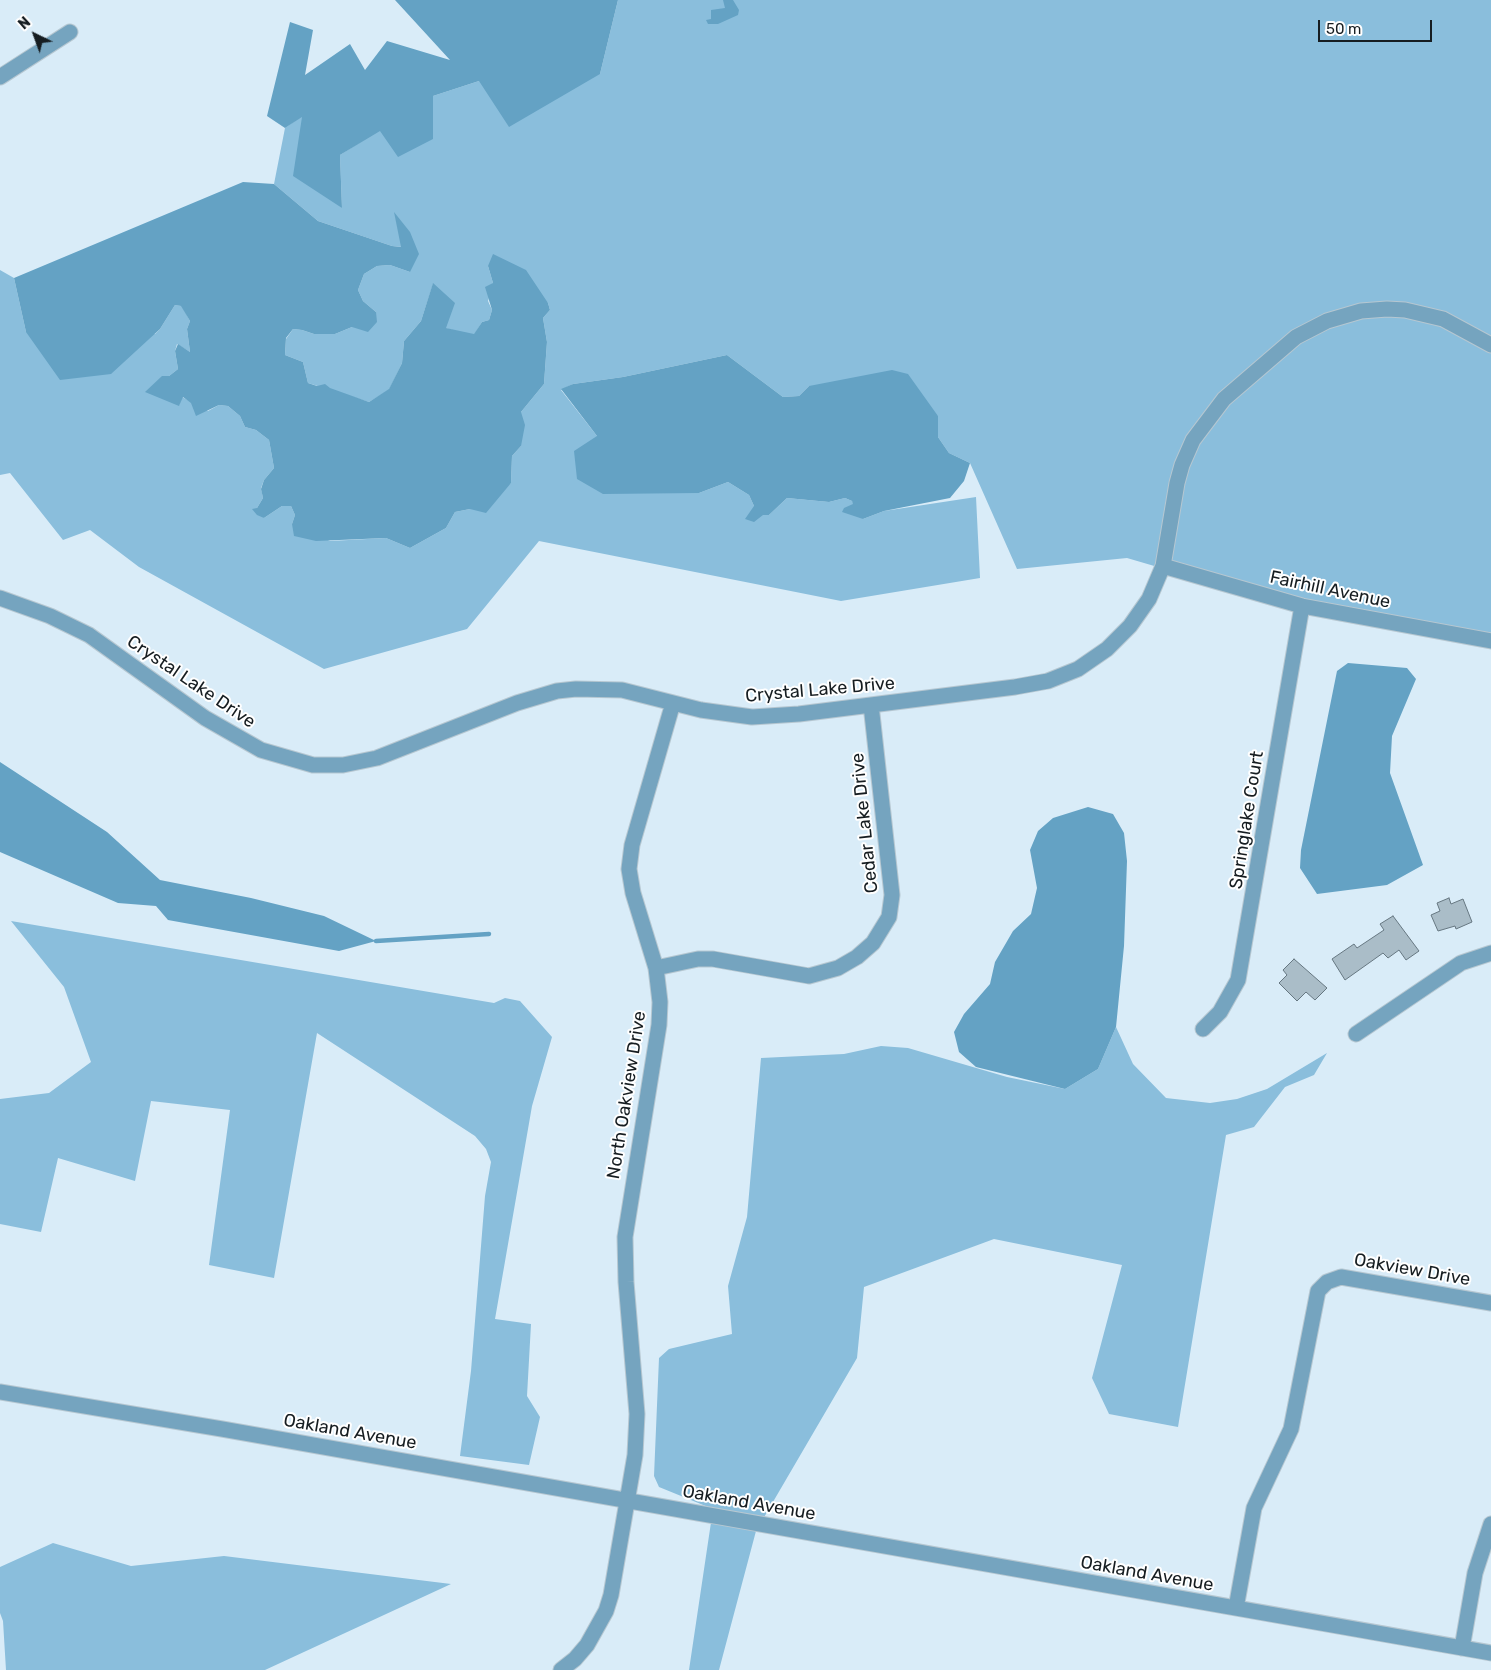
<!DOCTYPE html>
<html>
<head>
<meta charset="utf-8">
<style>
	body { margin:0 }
	#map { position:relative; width:1491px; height:1670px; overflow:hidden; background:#d9ecf8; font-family:Rubik,sans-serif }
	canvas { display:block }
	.north { position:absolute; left:10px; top:10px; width:50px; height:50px; -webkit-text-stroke:4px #fff; paint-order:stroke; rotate:318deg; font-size:14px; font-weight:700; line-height:20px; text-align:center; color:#161d21 }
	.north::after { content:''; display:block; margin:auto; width:18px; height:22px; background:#161d21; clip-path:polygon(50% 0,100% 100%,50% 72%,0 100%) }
	.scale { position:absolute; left:1318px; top:20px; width:114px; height:22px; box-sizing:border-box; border:2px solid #161d21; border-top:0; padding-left:6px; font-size:15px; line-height:18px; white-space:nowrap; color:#161d21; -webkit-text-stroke:4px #fff; paint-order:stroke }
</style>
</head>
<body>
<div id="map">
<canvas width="1491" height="1670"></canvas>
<div class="north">N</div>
<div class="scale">50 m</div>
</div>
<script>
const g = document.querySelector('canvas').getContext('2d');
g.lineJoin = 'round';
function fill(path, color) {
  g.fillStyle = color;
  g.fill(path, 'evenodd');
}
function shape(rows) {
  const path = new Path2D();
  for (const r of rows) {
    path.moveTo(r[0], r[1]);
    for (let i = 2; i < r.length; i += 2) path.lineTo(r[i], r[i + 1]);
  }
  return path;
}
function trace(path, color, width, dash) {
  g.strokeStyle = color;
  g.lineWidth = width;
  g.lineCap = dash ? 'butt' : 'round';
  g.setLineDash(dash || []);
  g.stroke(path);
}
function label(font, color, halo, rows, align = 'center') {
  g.font = font + ' Rubik,sans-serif';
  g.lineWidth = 4;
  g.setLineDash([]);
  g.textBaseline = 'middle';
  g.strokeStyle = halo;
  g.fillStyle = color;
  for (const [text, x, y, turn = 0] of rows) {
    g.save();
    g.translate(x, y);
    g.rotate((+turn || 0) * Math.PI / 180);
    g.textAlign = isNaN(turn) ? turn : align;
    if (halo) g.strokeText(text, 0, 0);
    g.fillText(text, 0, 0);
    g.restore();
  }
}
fill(shape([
	[618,0,1491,0,1491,646,1335,619,1127,558,1017,569,970,463,949,453,938,437,938,416,809,386,799,396,783,397,727,355,623,377,573,384,561,390,597,436,699,493,728,482,749,495,754,506,763,515,769,515,787,498,829,502,845,498,852,501,863,519,884,511,976,497,980,578,841,601,539,541,467,629,324,669,139,567,90,530,63,540,10,473,0,475,0,270,14,278,26,332,155,334,160,329,175,305,182,306,190,321,187,329,190,352,177,344,175,351,178,369,169,376,179,405,182,397,208,411,219,405,228,406,240,416,245,427,256,430,269,440,274,468,264,480,261,488,263,498,257,508,264,518,282,506,291,506,295,515,292,524,330,541,386,538,410,548,446,528,455,512,470,509,511,483,512,456,521,446,521,412,544,384,547,342,543,318,550,310,548,303,488,266,493,283,488,301,492,310,489,320,482,322,474,335,467,334,445,328,433,284,421,321,404,341,402,363,389,390,369,402,308,383,303,362,285,355,286,339,293,329,302,330,314,334,335,334,352,327,376,312,363,301,358,290,364,274,377,266,390,265,410,272,395,214,402,247,392,246,318,221,274,184,285,128,302,116,342,208,340,155,433,96,479,81,600,74],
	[11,921,494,1003,505,998,520,1001,552,1037,532,1106,495,1319,531,1324,527,1396,540,1417,529,1465,460,1456,471,1371,485,1196,491,1162,486,1149,475,1136,317,1033,274,1278,209,1265,230,1110,151,1101,135,1181,58,1158,41,1232,0,1224,0,1099,49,1093,91,1062,64,987],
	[1116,1027,1133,1064,1166,1098,1210,1103,1237,1099,1267,1089,1327,1053,1314,1075,1285,1087,1254,1127,1226,1135,1178,1427,1109,1414,1092,1378,1122,1265,994,1239,864,1287,857,1358,756,1531,719,1670,689,1670,713,1509,659,1487,654,1476,659,1358,669,1349,732,1334,728,1286,747,1217,761,1058,844,1054,881,1046,908,1048,1007,1077,1065,1089,1098,1069],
	[53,1543,131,1566,224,1556,451,1584,265,1670,6,1670,3,1621,0,1613,0,1567]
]), '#8abedc');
fill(shape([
	[395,0,618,0,600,74,509,127,479,81,433,96,433,139,398,157,380,131,340,155,342,208,293,176,302,117,285,128,267,116,290,22,313,30,305,75,350,44,365,70,387,41,450,60],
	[723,0,733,0,739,10,738,15,718,24,708,24,706,20,711,19,711,10,725,8],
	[243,182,274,184,318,221,392,246,401,247,394,212,410,232,419,254,410,272,390,265,377,266,364,274,358,290,363,301,376,312,377,322,368,332,352,327,335,334,314,334,302,330,293,329,286,338,285,355,303,362,308,383,317,386,325,384,330,388,369,402,389,389,402,363,404,341,421,321,433,283,455,303,446,328,474,334,482,322,489,320,492,310,485,287,493,283,488,266,493,254,526,270,548,303,550,310,543,318,547,342,544,384,521,412,525,425,521,446,512,456,511,483,486,513,470,509,455,512,446,528,410,548,386,538,316,541,294,536,292,524,295,515,291,506,282,506,264,518,257,515,252,509,257,508,263,498,261,489,264,480,274,468,269,440,256,430,245,427,240,416,228,406,219,405,196,416,191,403,183,397,179,406,145,392,162,376,169,376,178,369,175,351,178,344,190,352,187,329,190,321,181,306,175,305,160,329,111,374,60,380,26,332,14,278],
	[727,355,783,397,799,396,809,386,892,370,908,374,938,416,938,437,949,453,970,463,964,481,950,498,884,511,863,519,842,512,844,508,853,504,852,501,845,498,829,502,787,498,769,515,763,515,754,522,745,519,754,506,749,495,728,482,699,493,603,494,577,479,574,451,597,436,561,389,573,384,623,377],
	[1348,663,1407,668,1416,679,1392,736,1390,773,1423,865,1387,885,1317,894,1300,868,1301,850,1337,671],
	[0,762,107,832,160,880,251,898,324,916,376,941,339,951,168,920,156,906,118,903,0,852],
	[1088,807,1113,814,1124,833,1127,861,1124,946,1116,1027,1098,1069,1065,1089,976,1067,959,1052,954,1032,964,1014,990,984,995,962,1013,931,1031,914,1037,888,1030,850,1038,831,1053,818]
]), '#64a2c4');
trace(shape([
	[376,941,489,934]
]), '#64a2c4', 4.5);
const building = shape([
	[1449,898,1451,904,1463,899,1472,922,1456,929,1455,926,1438,931,1431,915,1440,911,1437,903,1449,898],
	[1393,916,1419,951,1406,960,1399,950,1388,958,1383,953,1345,980,1332,959,1354,944,1357,948,1384,930,1380,924,1393,916],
	[1294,959,1327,988,1315,1000,1306,992,1297,1001,1279,983,1287,975,1283,970,1294,959]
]);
fill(building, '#aabdc8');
trace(building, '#667781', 1);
const street = shape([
	[0,77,70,32],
	[1163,566,1302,606,1491,641],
	[0,598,50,616,89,635,205,718,261,750,313,765,343,765,377,758,517,703,557,691,576,689,622,690,701,710,752,717,799,714,1015,687,1048,681,1078,669,1107,649,1130,626,1149,599,1163,566,1177,483,1182,465,1193,440,1224,399,1296,337,1327,321,1361,311,1387,309,1405,310,1443,319,1491,345],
	[656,968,698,959,713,959,809,976,838,968,857,957,873,943,889,917,892,895,871,705],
	[1203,1029,1220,1012,1238,980,1302,606],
	[1356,1034,1461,963,1491,953],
	[0,1392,222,1429,1491,1653],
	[1236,1608,1254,1508,1291,1429,1318,1291,1327,1282,1341,1277,1491,1303],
	[1462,1648,1475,1573,1491,1524],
	[561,1670,575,1659,587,1645,606,1611,611,1595,635,1455,637,1414,626,1282,625,1237,659,1025,660,1002,656,968,633,893,629,869,632,845,673,703]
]);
trace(street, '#b6c7d1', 17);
trace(street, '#75a4bf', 15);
label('18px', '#161d21', '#fff', [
	["Fairhill Avenue",1330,590,12],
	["Crystal Lake Drive",191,682,34],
	["Crystal Lake Drive",820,690,-5],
	["Springlake Court",1247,820,-81],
	["Cedar Lake Drive",865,823,-96],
	["North Oakview Drive",627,1095,-81],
	["Oakview Drive",1412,1270,10],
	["Oakland Avenue",350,1432,10],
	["Oakland Avenue",749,1503,10],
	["Oakland Avenue",1147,1574,10]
]);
</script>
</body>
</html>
